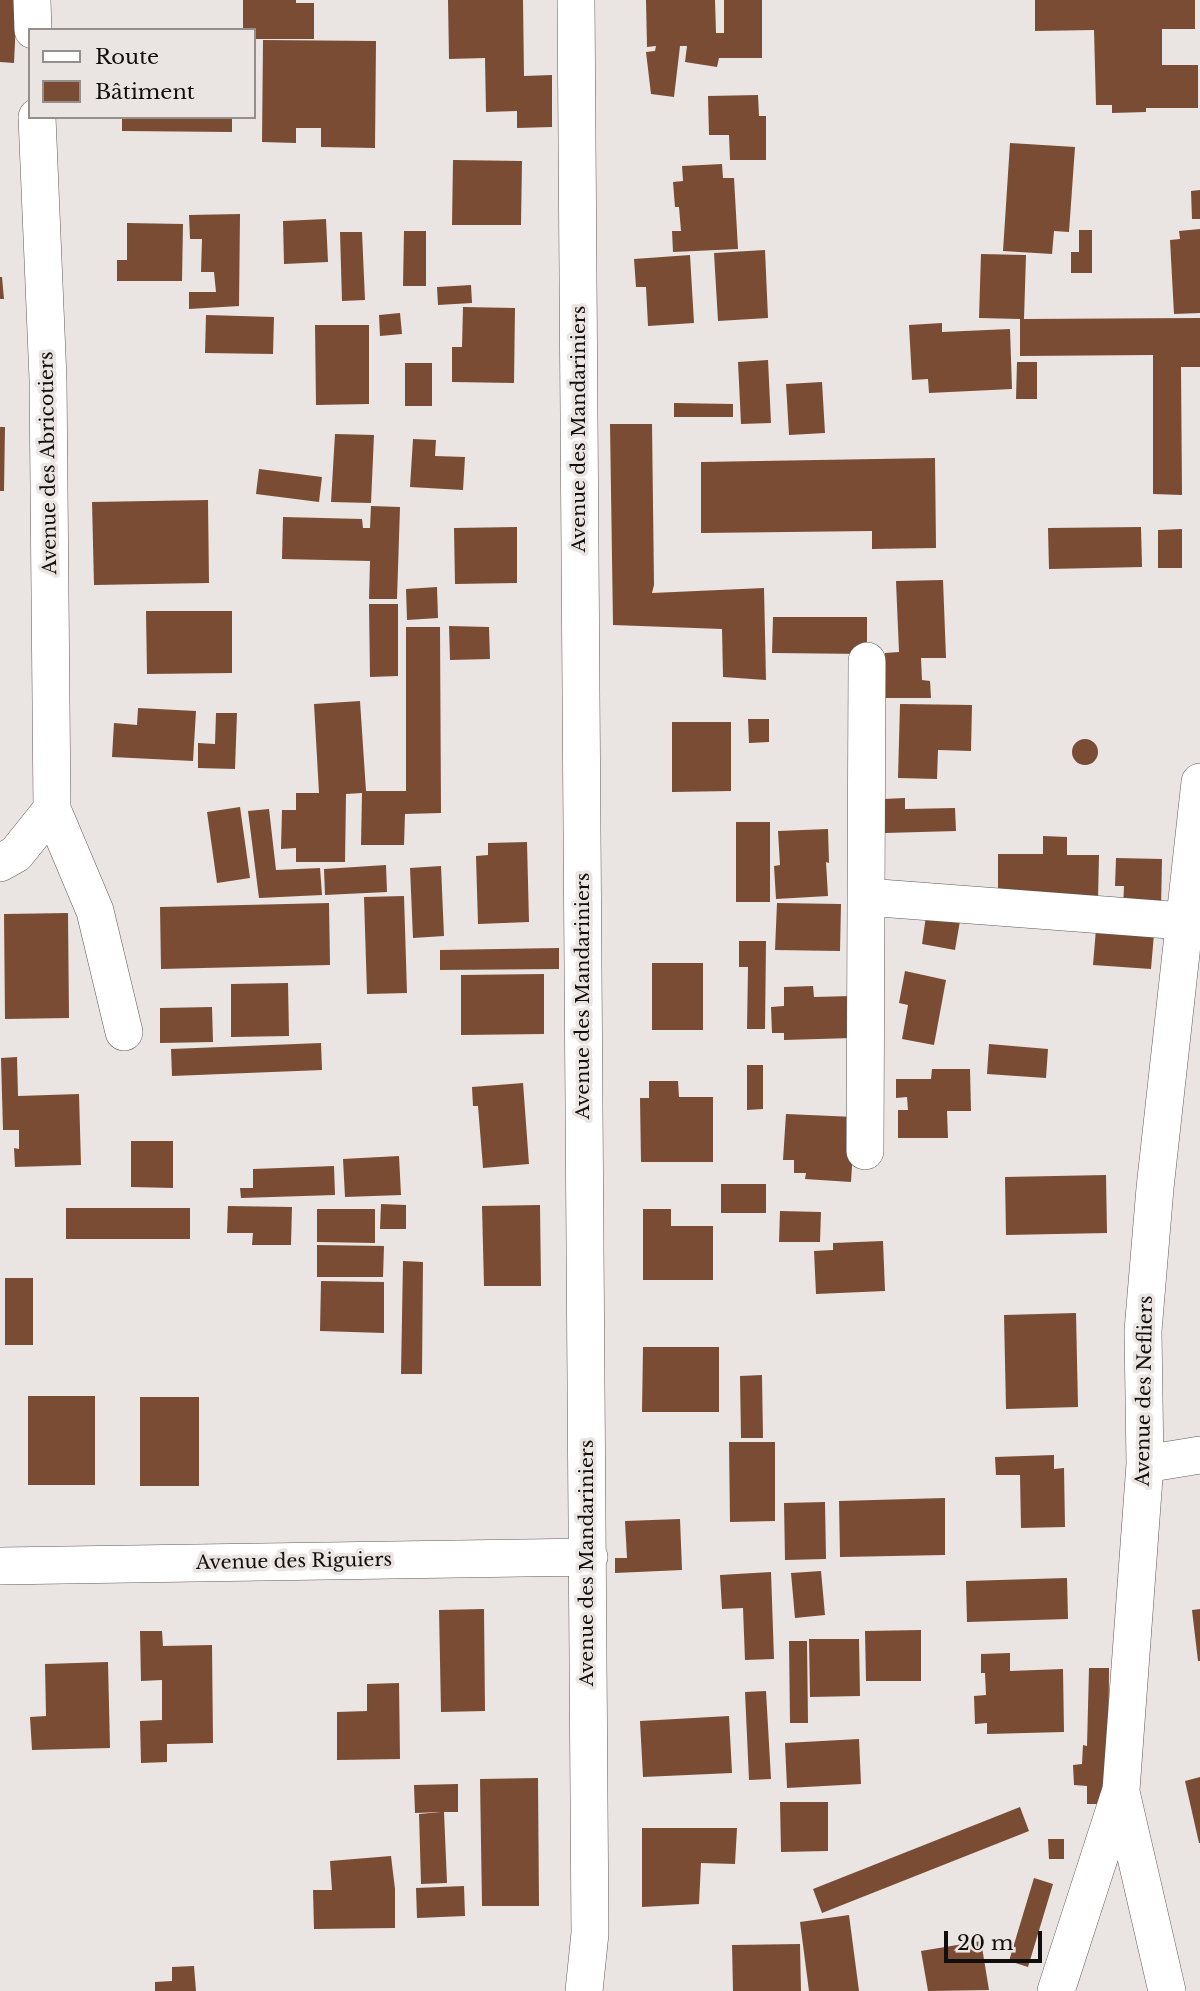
<!DOCTYPE html>
<html>
<head>
<meta charset="utf-8">
<style>
	body { margin:0 }
	#map { position:relative; width:1200px; height:1991px; overflow:hidden; background:#eae5e2; font-family:"Libre Baskerville",serif }
	canvas { display:block }
	.legend { position:absolute; left:28px; top:28px; width:228px; height:91px; box-sizing:border-box; background:#eae5e2; border:2px solid #938f8d; margin:0; padding:9px 12px; list-style:none; font-size:21px; color:#110f0e }
	.legend li { display:flex; align-items:center; gap:14px; height:35px }
	.legend b { width:35px; border:2px solid #938f8d }
	.scale { position:absolute; left:944px; top:1931px; width:98px; height:32px; box-sizing:border-box; border:4px solid #110f0e; border-top:0; padding-left:9px; font-size:21px; line-height:24px; white-space:nowrap; color:#110f0e; -webkit-text-stroke:5px #eae5e2; paint-order:stroke }
</style>
</head>
<body>
<div id="map">
<canvas width="1200" height="1991"></canvas>
<ul class="legend">
<li><b style="height:9px;background:#fff"></b>Route</li>
<li><b style="height:19px;background:#7a4c34"></b>Bâtiment</li>
</ul>
<div class="scale">20 m</div>
</div>
<script>
const g = document.querySelector('canvas').getContext('2d');
g.lineJoin = 'round';
function fill(path, color) {
  g.fillStyle = color;
  g.fill(path, 'evenodd');
}
function shape(rows) {
  const path = new Path2D();
  for (const r of rows) {
    if (r.length === 3) {
      path.moveTo(r[0] + r[2], r[1]);
      path.arc(r[0], r[1], r[2], 0, 2 * Math.PI);
      continue;
    }
    path.moveTo(r[0], r[1]);
    for (let i = 2; i < r.length; i += 2) path.lineTo(r[i], r[i + 1]);
  }
  return path;
}
function trace(path, color, width, dash) {
  g.strokeStyle = color;
  g.lineWidth = width;
  g.lineCap = dash ? 'butt' : 'round';
  g.setLineDash(dash || []);
  g.stroke(path);
}
function label(font, color, halo, rows, align = 'center') {
  g.font = font + ' "Libre Baskerville",serif';
  g.lineWidth = 7;
  g.setLineDash([]);
  g.textBaseline = 'middle';
  g.strokeStyle = halo;
  g.fillStyle = color;
  for (const [text, x, y, turn = 0] of rows) {
    g.save();
    g.translate(x, y);
    g.rotate((+turn || 0) * Math.PI / 180);
    g.textAlign = isNaN(turn) ? turn : align;
    if (halo) g.strokeText(text, 0, 0);
    g.fillText(text, 0, 0);
    g.restore();
  }
}
fill(shape([
	[0,0,17,0,14,63,0,62],
	[243,0,296,0,296,3,314,3,314,39,254,39,254,30,243,30],
	[448,0,523,0,524,76,552,75,552,127,517,128,517,111,486,112,485,58,449,59],
	[646,0,715,0,716,33,724,33,724,0,762,0,762,58,719,58,717,67,685,62,687,46,680,46,674,97,651,94,646,52,655,51,656,46,647,47],
	[1035,0,1195,0,1195,29,1162,29,1162,65,1198,65,1198,108,1146,108,1146,112,1112,113,1112,105,1096,105,1094,30,1035,31],
	[263,40,376,41,375,148,321,147,321,128,296,128,296,143,262,142],
	[758,95,759,116,766,116,766,160,730,160,729,135,709,135,708,96],
	[122,117,232,117,232,132,122,131],
	[1010,143,1075,147,1069,232,1054,231,1052,254,1003,251],
	[453,160,522,161,521,225,452,225],
	[722,164,723,178,734,178,738,249,673,252,672,231,681,231,679,207,675,207,673,182,683,181,682,166],
	[1200,190,1200,219,1192,219,1191,191],
	[240,214,239,306,189,309,189,292,216,292,214,272,201,272,202,239,190,239,189,215],
	[326,219,328,262,284,264,283,221],
	[127,223,183,224,182,281,117,281,117,260,127,260],
	[1200,229,1200,313,1174,314,1170,240,1180,239,1179,231],
	[1079,230,1092,230,1092,273,1071,273,1071,252,1079,252],
	[404,231,426,231,426,286,403,286],
	[340,232,362,232,365,300,342,301],
	[765,250,768,318,718,321,714,253],
	[981,254,1026,255,1024,319,1200,318,1200,367,1181,367,1182,495,1153,494,1153,355,1020,356,1020,319,979,318],
	[690,255,694,323,648,326,646,287,636,287,634,259],
	[0,277,2,277,4,299,0,299],
	[471,285,472,303,438,305,437,287],
	[463,307,515,308,514,383,452,382,452,347,462,347],
	[400,313,402,334,380,336,379,315],
	[206,315,274,317,273,354,205,353],
	[942,323,942,332,1010,329,1012,389,929,393,928,379,912,380,909,325],
	[315,325,369,325,369,404,316,405],
	[768,360,771,423,741,424,738,362],
	[1017,362,1037,362,1037,399,1016,399],
	[405,363,432,363,432,406,405,406],
	[822,382,825,433,789,435,786,384],
	[674,403,733,404,733,417,674,417],
	[610,424,652,424,654,585,652,593,764,588,766,680,723,677,722,629,613,625],
	[0,427,5,427,4,491,0,491],
	[335,434,374,435,371,503,331,502],
	[413,439,436,440,435,456,465,457,463,490,410,487],
	[935,458,936,548,872,549,872,531,701,533,701,462],
	[259,469,322,477,319,502,256,494],
	[208,500,209,583,94,585,92,502],
	[371,506,400,507,397,599,369,599,370,561,282,559,283,517,362,519,363,528,370,528],
	[517,527,517,583,455,584,454,528],
	[1141,527,1142,567,1049,569,1048,528],
	[1182,529,1182,568,1158,568,1158,530],
	[943,580,946,658,921,658,922,680,930,681,931,698,880,698,881,681,886,682,885,653,899,652,896,581],
	[437,587,438,618,407,620,406,589],
	[369,604,398,604,398,676,370,677],
	[146,611,232,611,232,673,147,674],
	[773,617,867,617,867,654,772,653],
	[449,626,489,627,490,659,450,660],
	[406,627,440,627,441,813,405,814,404,845,361,845,362,793,346,794,345,862,296,862,296,848,281,849,282,810,296,810,296,793,319,793,314,704,360,701,366,791,406,791],
	[900,704,972,705,971,751,938,750,937,779,898,778],
	[138,708,196,711,193,761,112,757,114,723,137,725],
	[216,713,237,713,235,769,198,768,198,743,215,744],
	[748,719,769,719,769,742,749,743],
	[672,722,731,722,731,791,672,792],
	[1085,752,13],
	[905,798,905,809,955,808,956,831,885,833,884,799],
	[240,807,250,878,217,883,207,812],
	[269,809,276,870,320,868,322,895,259,898,248,811],
	[736,822,770,822,770,902,736,902],
	[828,829,829,863,826,862,828,896,776,899,774,866,780,865,778,831],
	[1043,836,1067,837,1067,855,1099,855,1098,899,998,899,998,854,1043,854],
	[527,842,529,922,478,924,476,856,488,855,488,843],
	[1116,858,1162,859,1161,910,1123,910,1124,886,1115,886],
	[386,865,387,892,325,895,324,869],
	[441,866,444,936,413,938,410,868],
	[404,896,407,993,367,994,364,897],
	[329,903,330,965,161,969,160,907],
	[777,903,841,904,840,951,775,950],
	[927,909,961,915,955,950,922,944],
	[68,913,69,1018,5,1019,4,914],
	[1096,929,1154,934,1151,969,1093,965],
	[739,941,766,941,765,1029,747,1029,748,967,739,967],
	[559,948,559,969,440,970,440,950],
	[652,963,703,963,703,1030,652,1030],
	[905,971,946,980,934,1045,902,1039,908,1005,899,1003],
	[544,974,544,1034,461,1035,461,975],
	[288,983,289,1036,231,1037,231,984],
	[813,986,814,997,852,996,853,1038,784,1040,784,1033,772,1033,771,1007,784,1006,784,987],
	[212,1007,213,1042,160,1043,160,1008],
	[321,1043,322,1070,172,1076,171,1049],
	[989,1044,1048,1049,1046,1078,987,1074],
	[17,1057,18,1096,79,1094,81,1165,15,1167,14,1148,19,1149,19,1130,3,1130,1,1058],
	[747,1065,763,1065,763,1109,747,1110],
	[932,1069,970,1069,971,1111,947,1111,948,1138,898,1138,898,1110,908,1110,907,1097,896,1098,896,1079,931,1079],
	[649,1081,678,1081,679,1097,713,1097,713,1162,641,1162,640,1098,649,1098],
	[523,1083,529,1164,483,1168,478,1106,473,1106,472,1087],
	[786,1114,855,1117,851,1182,805,1179,806,1173,794,1173,794,1160,783,1160],
	[131,1141,173,1141,173,1188,131,1187],
	[399,1156,401,1195,345,1197,343,1159],
	[334,1166,335,1195,241,1198,240,1188,253,1188,253,1169],
	[1106,1175,1107,1233,1006,1235,1005,1177],
	[721,1184,766,1184,766,1213,721,1213],
	[381,1204,406,1205,406,1229,380,1229],
	[540,1205,541,1286,484,1286,482,1206],
	[228,1206,292,1207,291,1245,252,1245,253,1233,227,1233],
	[66,1208,190,1208,190,1239,66,1239],
	[317,1209,375,1209,375,1243,317,1242],
	[643,1209,671,1209,671,1226,713,1226,713,1280,643,1280],
	[780,1211,821,1212,820,1242,779,1242],
	[883,1241,885,1291,816,1294,814,1251,833,1250,833,1243],
	[317,1245,384,1246,383,1277,317,1277],
	[403,1261,423,1262,422,1374,401,1374],
	[5,1278,33,1278,33,1345,5,1345],
	[321,1281,384,1282,384,1333,320,1331],
	[1076,1313,1078,1407,1006,1409,1004,1315],
	[643,1347,719,1347,719,1412,642,1412],
	[762,1375,763,1438,741,1438,740,1376],
	[28,1396,95,1396,95,1485,28,1485],
	[140,1397,199,1397,199,1486,140,1486],
	[729,1442,775,1442,775,1521,730,1522],
	[1054,1455,1054,1469,1064,1468,1065,1527,1021,1528,1020,1475,996,1475,995,1457],
	[945,1498,945,1555,840,1557,839,1501],
	[825,1502,826,1559,785,1560,784,1503],
	[680,1519,682,1570,615,1573,615,1558,627,1558,625,1521],
	[821,1571,825,1615,795,1618,791,1573],
	[771,1572,774,1659,745,1660,743,1608,722,1609,720,1575],
	[1067,1578,1068,1619,967,1622,966,1581],
	[484,1609,485,1711,441,1712,439,1610],
	[1200,1609,1200,1661,1198,1661,1192,1610],
	[921,1630,921,1681,866,1681,865,1631],
	[140,1631,162,1631,163,1646,212,1645,213,1743,167,1744,167,1762,141,1763,140,1721,162,1720,162,1680,141,1681],
	[809,1639,859,1639,860,1696,810,1697],
	[789,1641,807,1641,808,1723,790,1723],
	[1010,1653,1010,1671,1063,1669,1064,1732,987,1734,987,1723,975,1724,974,1696,986,1695,985,1673,981,1673,981,1654],
	[108,1662,110,1748,32,1750,30,1717,46,1716,45,1664],
	[1089,1668,1109,1668,1108,1804,1087,1804,1087,1786,1074,1785,1073,1765,1082,1764,1083,1745,1087,1746],
	[399,1683,400,1759,337,1760,337,1712,367,1711,367,1684],
	[766,1691,771,1779,749,1780,745,1692],
	[729,1716,732,1773,643,1777,640,1721],
	[859,1739,861,1784,787,1788,785,1743],
	[1200,1777,1200,1843,1199,1843,1185,1781],
	[538,1778,539,1906,482,1906,480,1779],
	[458,1784,458,1812,444,1812,447,1883,421,1884,419,1814,441,1812,415,1813,414,1785],
	[780,1802,828,1802,828,1851,781,1852],
	[1020,1807,1029,1831,822,1913,813,1889],
	[642,1828,737,1828,735,1864,701,1863,699,1904,642,1907],
	[1048,1839,1064,1839,1064,1859,1049,1859],
	[391,1856,395,1889,395,1928,314,1929,313,1890,332,1890,330,1861],
	[1034,1878,1053,1884,1028,1967,1009,1961],
	[464,1886,465,1916,417,1918,416,1888],
	[849,1915,859,1991,809,1991,800,1922],
	[981,1941,989,1990,928,1991,921,1951],
	[800,1944,801,1991,733,1991,732,1945],
	[194,1966,196,1991,155,1991,155,1982,172,1981,172,1967]
]), '#7a4c34');
const minor = shape([
	[32,0,33,30],
	[576,0,590,1933,584,1991],
	[37,117,48,379,52,809,95,911,124,1032],
	[0,863,16,854,52,809],
	[866,897,1183,921],
	[865,1151,867,661],
	[1145,1464,1200,1455],
	[0,1566,589,1557],
	[1121,1792,1167,1991],
	[1056,1991,1121,1790,1145,1464,1143,1331,1155,1188,1200,782]
]);
trace(minor, '#605b59', 38);
trace(minor, '#fff', 37);
label('19px', '#110f0e', '#eae5e2', [
	["Avenue des Mandariniers",580,429,-90],
	["Avenue des Abricotiers",49,463,-91],
	["Avenue des Mandariniers",584,996,-90],
	["Avenue des Nefliers",1145,1391,-89],
	["Avenue des Riguiers",294,1562,-1],
	["Avenue des Mandariniers",588,1563,-90]
]);
</script>
</body>
</html>
